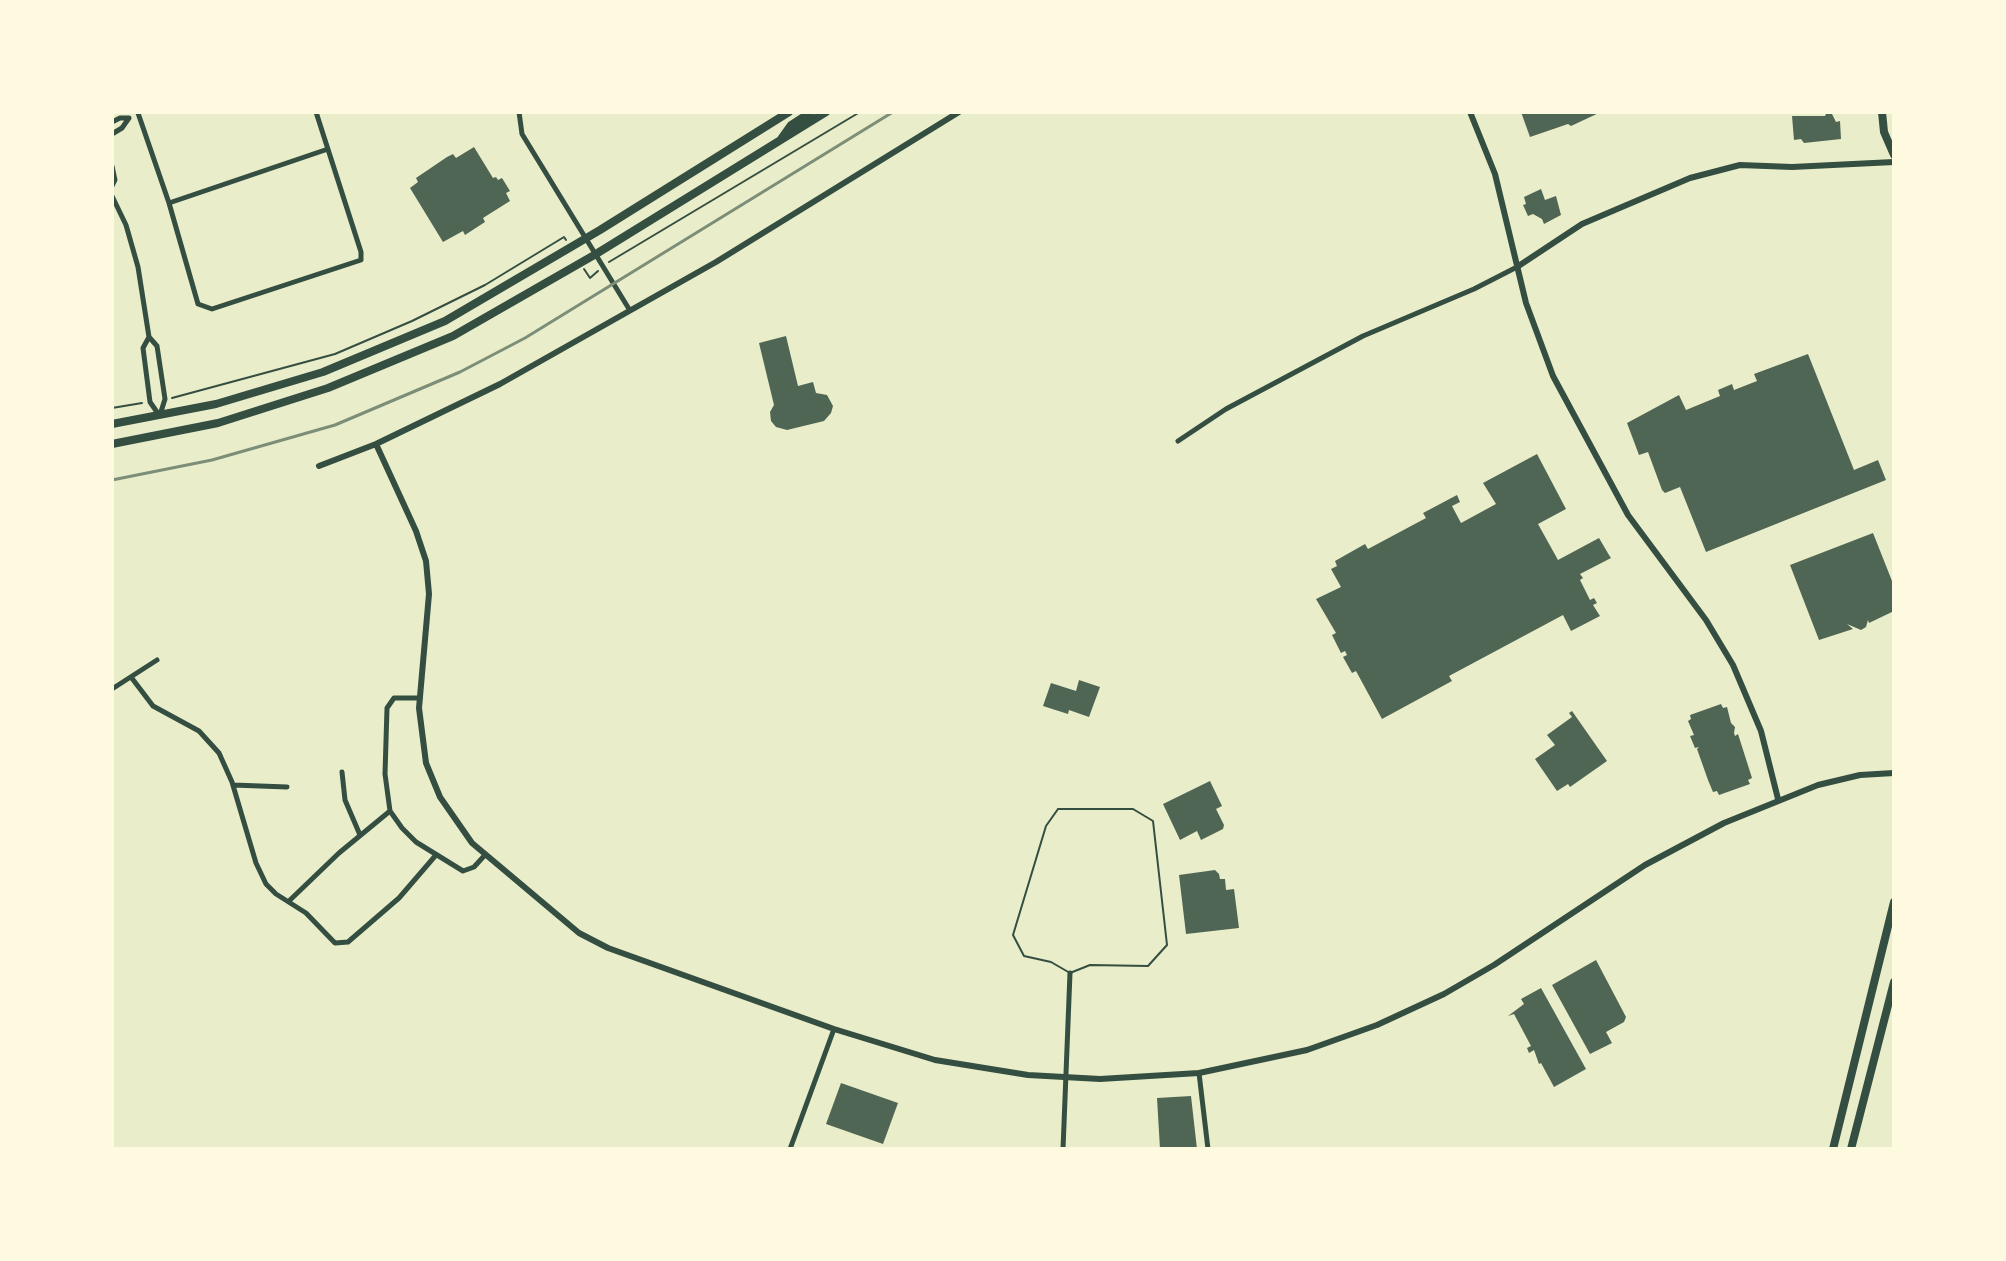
<!DOCTYPE html>
<html>
<head>
<meta charset="utf-8">
<style>
	body { margin:0 }
	#map { position:relative; width:2006px; height:1261px; overflow:hidden; background:#e9edc9; font-family:"Roboto Condensed",sans-serif }
	canvas { display:block }
	.frame { position:absolute; inset:0; border:114px solid #fefae0; pointer-events:none }
</style>
</head>
<body>
<div id="map">
<canvas width="2006" height="1261"></canvas>
<div class="frame"></div>
</div>
<script>
const g = document.querySelector('canvas').getContext('2d');
g.lineJoin = 'round';
function fill(path, color) {
  g.fillStyle = color;
  g.fill(path, 'evenodd');
}
function shape(rows) {
  const path = new Path2D();
  for (const r of rows) {
    path.moveTo(r[0], r[1]);
    for (let i = 2; i < r.length; i += 2) path.lineTo(r[i], r[i + 1]);
  }
  return path;
}
function trace(path, color, width, dash) {
  g.strokeStyle = color;
  g.lineWidth = width;
  g.lineCap = dash ? 'butt' : 'round';
  g.setLineDash(dash || []);
  g.stroke(path);
}
fill(shape([
	[1521,112,1601,112,1571,126,1568,124,1530,137],
	[1827,112,1832,114,1836,122,1840,121,1841,139,1804,143,1801,139,1794,140,1792,116,1825,116],
	[474,147,493,178,496,177,498,180,502,178,510,191,506,193,510,201,483,218,485,222,465,235,463,231,443,242,410,188,418,182,416,178,447,157,453,154,456,158],
	[1541,189,1545,200,1556,196,1561,215,1544,224,1542,219,1533,214,1528,216,1523,205,1526,204,1524,197],
	[786,336,798,386,813,382,816,393,827,395,833,406,831,413,824,421,787,430,776,427,771,421,770,412,774,405,759,343],
	[1808,354,1854,470,1878,460,1886,480,1706,552,1680,487,1665,493,1662,490,1648,452,1639,455,1627,423,1679,395,1686,410,1720,396,1718,390,1732,384,1734,390,1757,381,1754,374],
	[1537,454,1566,509,1538,524,1558,560,1599,538,1609,555,1611,558,1580,574,1583,578,1580,580,1590,600,1594,598,1597,603,1593,605,1600,616,1571,631,1563,615,1449,676,1452,681,1382,719,1356,671,1352,673,1343,657,1347,655,1345,651,1341,653,1332,635,1336,633,1316,599,1341,587,1331,569,1337,566,1335,561,1365,544,1368,549,1426,518,1423,513,1457,495,1460,502,1452,506,1461,523,1496,504,1483,483],
	[1873,533,1894,586,1894,611,1869,623,1868,620,1866,627,1861,630,1847,624,1853,629,1819,640,1790,565],
	[1079,680,1100,687,1089,717,1069,710,1068,714,1043,706,1051,683,1076,691],
	[1721,704,1723,708,1727,707,1731,723,1735,727,1734,733,1735,736,1738,734,1752,778,1748,780,1750,784,1719,795,1717,791,1713,792,1708,780,1697,749,1699,747,1695,748,1690,736,1694,735,1688,721,1691,719,1690,715],
	[1572,711,1607,761,1570,787,1568,784,1557,791,1535,759,1555,745,1547,735,1572,717,1569,713],
	[1210,781,1222,806,1216,809,1224,825,1223,829,1201,840,1197,831,1180,840,1163,804],
	[1215,870,1219,874,1220,879,1225,879,1226,890,1234,889,1239,928,1186,934,1179,875],
	[1596,960,1626,1017,1624,1022,1606,1032,1612,1043,1590,1054,1552,985],
	[1541,988,1586,1069,1554,1087,1541,1063,1539,1064,1534,1050,1529,1053,1527,1048,1531,1046,1514,1014,1508,1016,1524,1004,1521,999],
	[841,1083,898,1103,883,1144,826,1124],
	[1191,1096,1197,1149,1160,1149,1157,1098]
]), '#4f6655');
trace(shape([
	[609,262,860,112],
	[584,269,590,278,598,271],
	[172,398,335,354,412,321,485,285,564,237,566,240],
	[112,408,142,403]
]), '#344e41', 2);
trace(shape([
	[1058,809,1133,809,1153,821,1167,945,1148,966,1090,965,1070,973,1051,962,1024,956,1013,935,1046,826,1058,809]
]), '#344e41', 2);
trace(shape([
	[519,112,522,134,629,309],
	[138,113,169,203,198,304,212,309,361,260,361,252,316,112],
	[112,122,120,118,129,118,122,128,112,134],
	[112,166,115,180,112,186],
	[112,196,126,225,138,267,149,337,157,346,165,399,160,415],
	[169,203,328,149],
	[149,337,143,348,150,402,159,415],
	[1178,441,1226,409,1363,336,1474,289,1517,267],
	[131,677,153,706,199,731,219,753,232,782,256,863,266,884,276,894,306,913,335,943,348,942,399,898,436,855],
	[112,689,157,660],
	[420,698,394,698,387,708,385,774,390,811,402,828,416,842,463,871,474,867,485,855],
	[342,772,345,800,360,835],
	[233,785,287,787],
	[289,901,339,853,390,811],
	[1199,1073,1208,1149],
	[790,1149,834,1029],
	[1063,1149,1070,973]
]), '#344e41', 5);
trace(shape([
	[1470,112,1495,174,1526,303,1553,376,1628,515,1706,620,1733,665,1761,731,1778,799],
	[1517,267,1582,224,1690,178,1740,165,1792,167,1894,162],
	[376,444,416,531,426,561,429,594,419,708,426,763,440,797,472,843,579,933,608,948,834,1029,935,1060,1028,1075,1100,1079,1199,1073,1307,1050,1377,1025,1444,994,1494,965,1645,865,1724,823,1818,785,1860,775,1894,773],
	[319,466,376,444,500,384,716,262,959,112]
]), '#344e41', 6);
trace(shape([
	[1882,112,1884,132,1894,155],
	[781,139,791,125,811,112],
	[112,424,216,404,323,372,445,321,600,230,789,112],
	[112,444,218,423,328,388,453,336,596,254,826,112],
	[1833,1149,1894,902],
	[1851,1149,1894,982]
]), '#344e41', 8);
trace(shape([
	[112,480,212,460,335,425,460,372,525,338,893,112]
]), '#7c8e77', 3);
</script>
</body>
</html>
